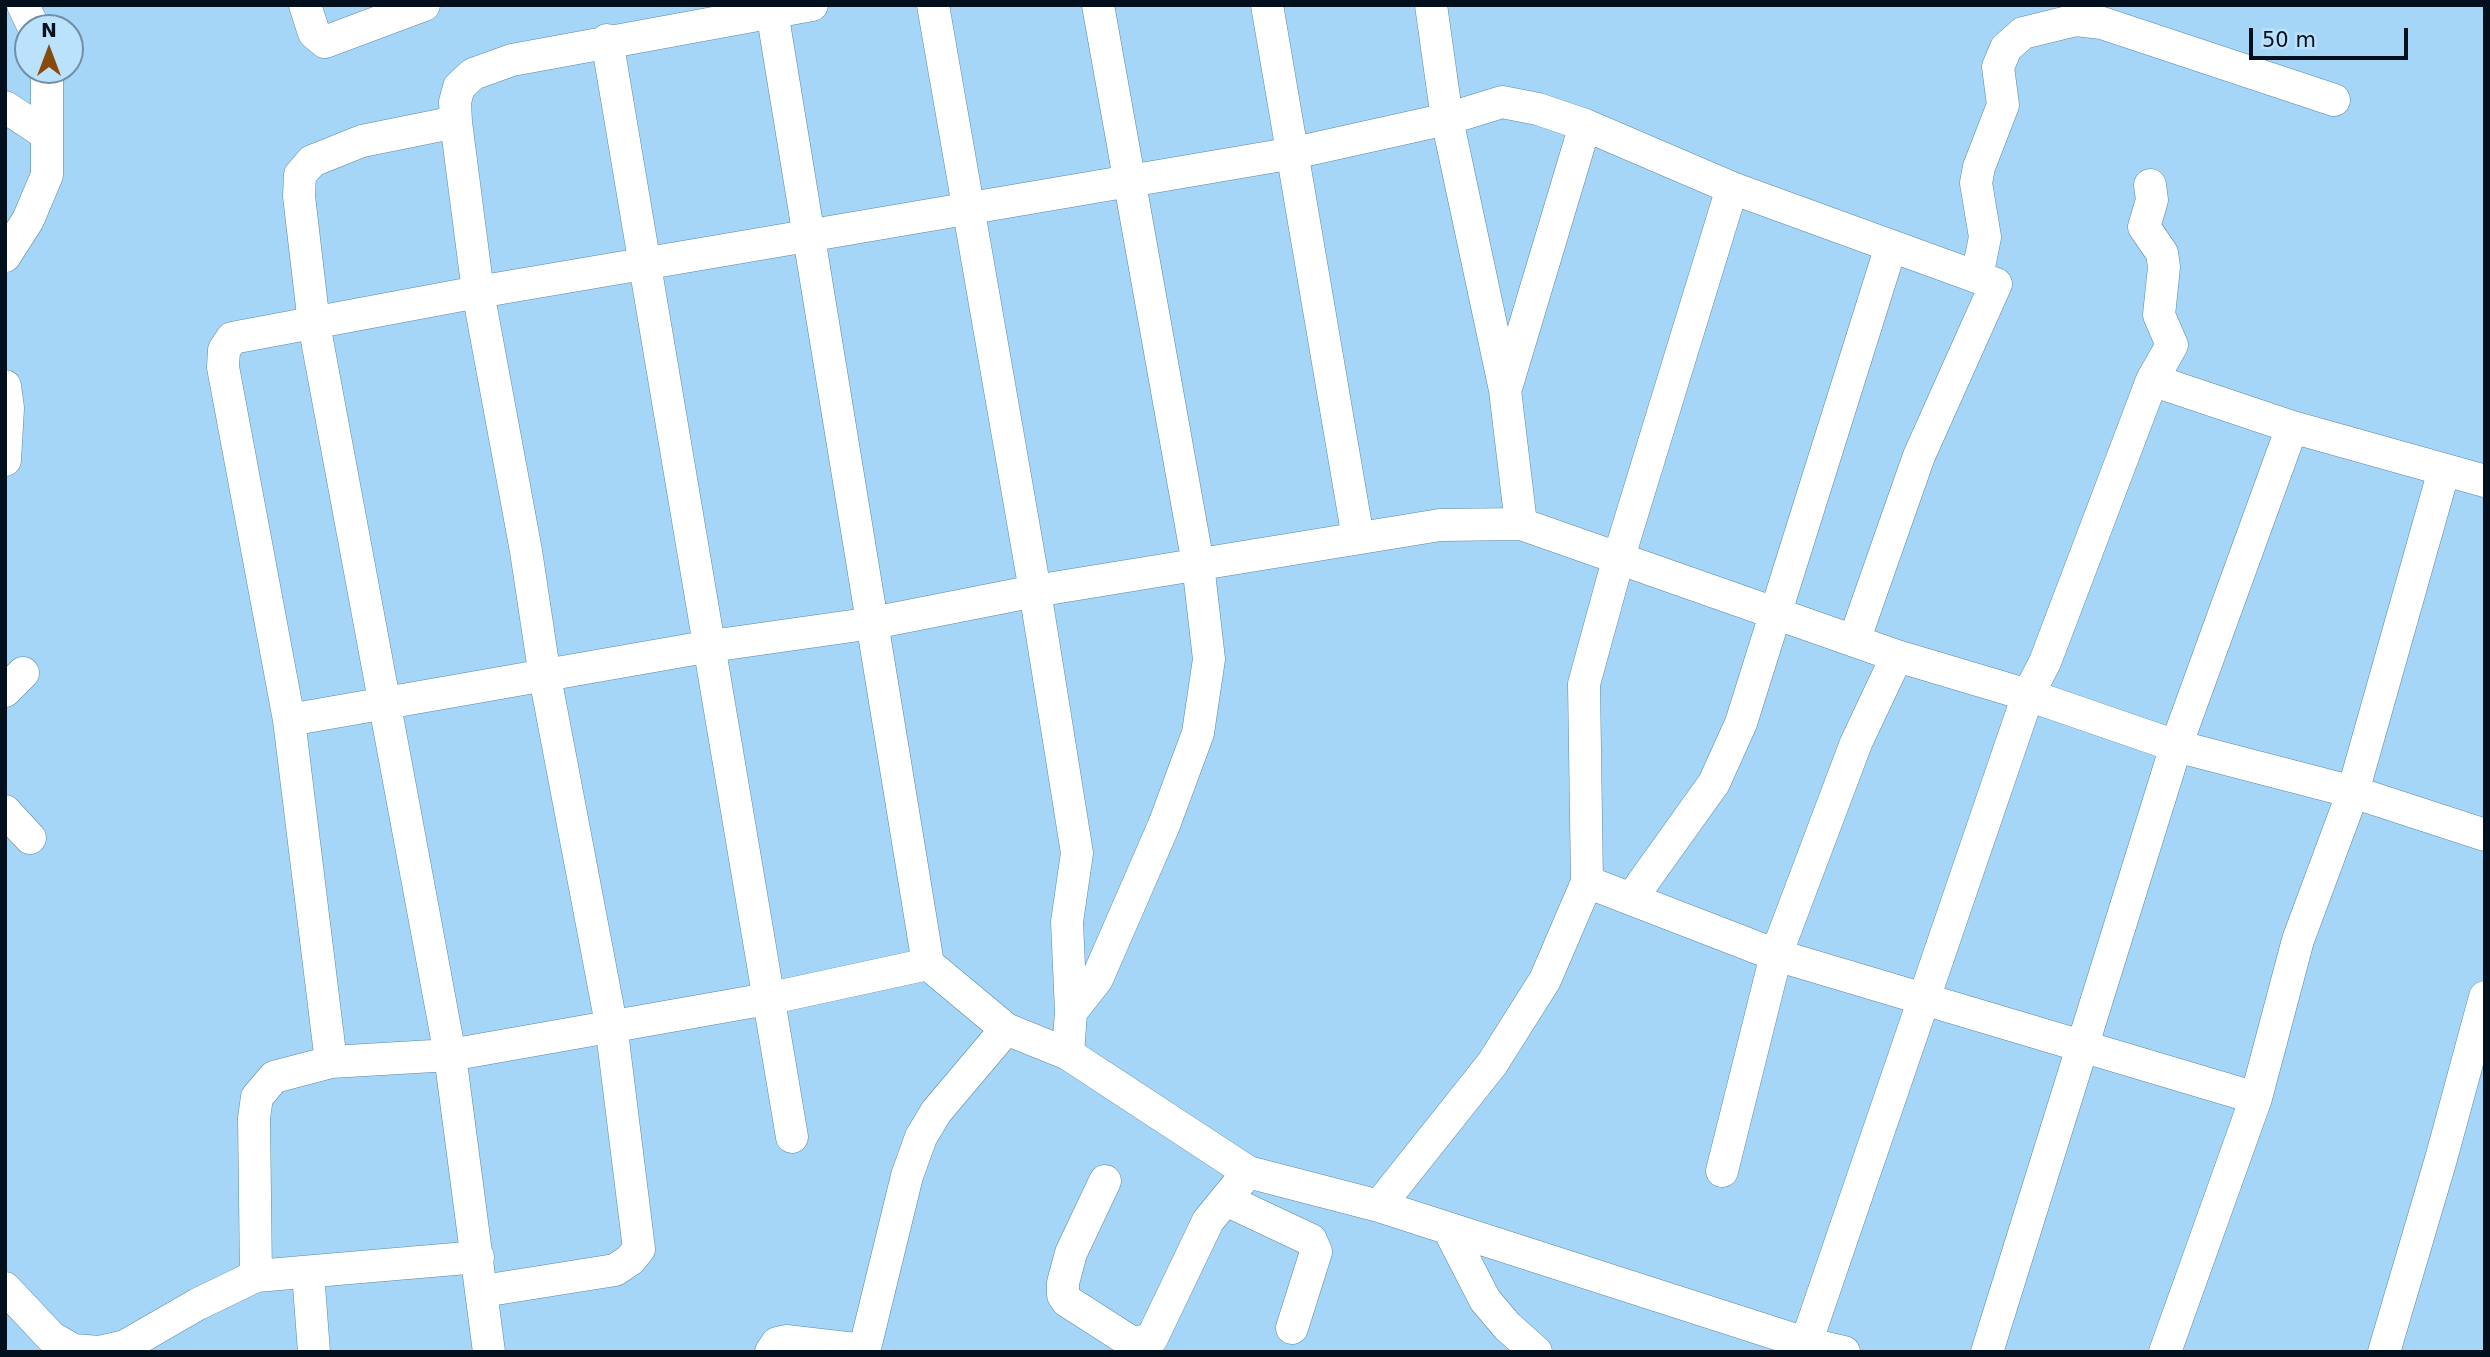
<!DOCTYPE html>
<html>
<head>
<meta charset="utf-8">
<style>
	body { margin:0 }
	#map { position:relative; width:2490px; height:1357px; overflow:hidden; background:#a5d6f7; font-family:"DejaVu Sans",sans-serif }
	canvas { display:block }
	.frame { position:absolute; inset:0; border:7px solid #01101c; pointer-events:none }
	.north { position:absolute; left:14px; top:14px; width:70px; height:70px; box-sizing:border-box; background:#bbe2fd; border:2px solid #718ea3; border-radius:50%; rotate:0deg; font-size:19px; font-weight:700; line-height:28px; text-align:center; color:#01101c }
	.north::after { content:''; display:block; margin:auto; width:24px; height:32px; background:#87490c; clip-path:polygon(50% 0,100% 100%,50% 72%,0 100%) }
	.scale { position:absolute; left:2249px; top:28px; width:159px; height:32px; box-sizing:border-box; border:4px solid #01101c; border-top:0; padding-left:9px; font-size:21px; line-height:24px; white-space:nowrap; color:#01101c; -webkit-text-stroke:5px #bbe2fd; paint-order:stroke }
</style>
</head>
<body>
<div id="map">
<canvas width="2490" height="1357"></canvas>
<div class="frame"></div>
<div class="north">N</div>
<div class="scale">50 m</div>
</div>
<script>
const g = document.querySelector('canvas').getContext('2d');
g.lineJoin = 'round';
function shape(rows) {
  const path = new Path2D();
  for (const r of rows) {
    path.moveTo(r[0], r[1]);
    for (let i = 2; i < r.length; i += 2) path.lineTo(r[i], r[i + 1]);
  }
  return path;
}
function trace(path, color, width, dash) {
  g.strokeStyle = color;
  g.lineWidth = width;
  g.lineCap = dash ? 'butt' : 'round';
  g.setLineDash(dash || []);
  g.stroke(path);
}
const minor = shape([
	[23,5,34,28],
	[305,5,314,33,325,42,424,5],
	[771,5,928,964,1006,1029,1068,1054,1248,1172,1379,1206,1805,1343,1844,1352],
	[933,5,1035,591,1077,853,1067,922,1071,1012,1068,1054],
	[1267,5,1358,538],
	[1431,5,1447,119,1505,390,1521,524],
	[607,40,792,1137],
	[5,107,45,133],
	[456,122,362,141,312,161,300,175,299,196,314,324,450,1055,489,1352],
	[2150,185,2152,200,2144,227,2162,253,2164,267,2159,315,2172,345,2152,380],
	[5,256,28,220,47,175,47,70],
	[1977,277,1985,237,1976,183,1979,167,2003,105,1998,67,2006,48,2023,33,2076,20,2102,23,2334,100],
	[1507,385,1585,125],
	[5,386,8,408,5,460],
	[5,691,23,673],
	[289,720,711,646,873,623,1035,591,1440,525,1521,524,1897,656,2028,695,2176,746,2353,792,2485,835],
	[5,811,30,838],
	[1587,882,1631,899,1714,783,1741,723,1891,246],
	[1631,899,1776,955,2256,1098],
	[1071,1012,1097,979,1164,825,1198,733,1209,659,1198,564,1098,5],
	[331,1062,289,720,223,367,224,350,232,338,478,292,1294,153,1447,119,1502,102,1538,109,1585,125,1732,188,1996,284,1919,456,1854,641],
	[1722,1171,1776,955,1856,743,1897,656],
	[1105,1181,1071,1253,1063,1283,1063,1295,1067,1301,1134,1344,1152,1338,1208,1221,1248,1172],
	[1226,1200,1311,1240,1316,1252,1292,1328],
	[1379,1206,1492,1064,1545,980,1587,882,1584,684,1618,560,1732,188],
	[1448,1228,1485,1300,1507,1326,1536,1352],
	[308,1273,314,1352],
	[256,1276,254,1118,257,1097,274,1077,331,1062,450,1055,767,999,928,964],
	[5,1288,51,1337,73,1350,99,1352,125,1346,198,1304,256,1276,478,1257],
	[483,1291,615,1270,630,1260,639,1249,611,1024,545,677,526,551,478,292,456,122,455,102,459,87,473,74,512,60,812,5],
	[771,1352,777,1343,786,1341,864,1350],
	[864,1352,907,1176,921,1137,936,1112,1006,1029],
	[1803,1352,2028,695,2045,662,2152,380,2292,427,2485,481],
	[1987,1352,2176,746,2292,427],
	[2165,1352,2256,1098,2298,940,2353,792,2444,470],
	[2384,1352,2441,1159,2485,997]
]);
trace(minor, '#5988a6', 33);
trace(minor, '#fff', 32);
</script>
</body>
</html>
